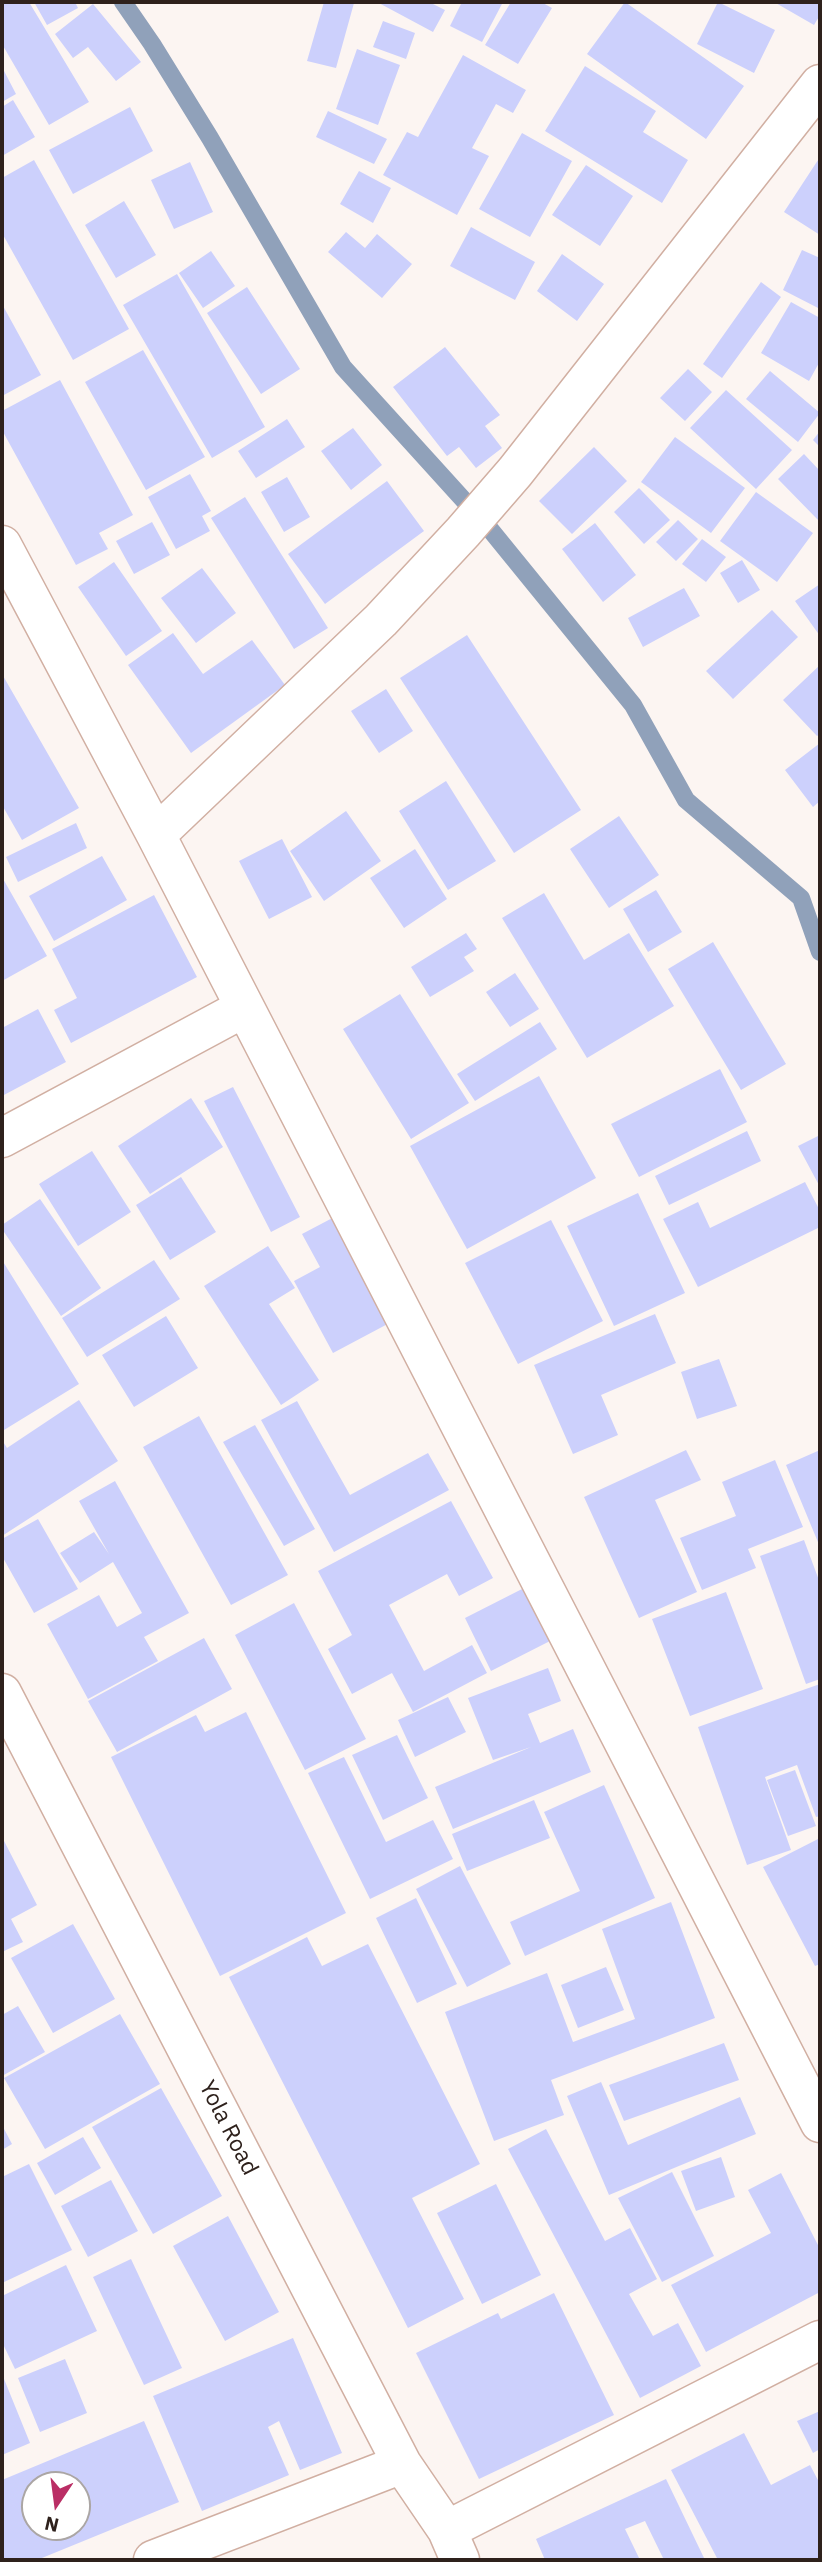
<!DOCTYPE html>
<html>
<head>
<meta charset="utf-8">
<style>
	body { margin:0 }
	#map { position:relative; width:822px; height:2562px; overflow:hidden; background:#fcf5f2; font-family:"IBM Plex Sans",sans-serif }
	canvas { display:block }
	.frame { position:absolute; inset:0; border:4px solid #2e211c; pointer-events:none }
	.north { position:absolute; left:21px; top:2471px; width:70px; height:70px; box-sizing:border-box; background:#fff; border:2px solid #aba6a4; border-radius:50%; rotate:193deg; font-size:19px; font-weight:700; line-height:28px; text-align:center; color:#2e211c }
	.north::after { content:''; display:block; margin:auto; width:24px; height:32px; background:#ba2e65; clip-path:polygon(50% 0,100% 100%,50% 72%,0 100%) }
</style>
</head>
<body>
<div id="map">
<canvas width="822" height="2562"></canvas>
<div class="frame"></div>
<div class="north">N</div>
</div>
<script>
const g = document.querySelector('canvas').getContext('2d');
g.lineJoin = 'round';
function shape(rows) {
  const path = new Path2D();
  for (const r of rows) {
    path.moveTo(r[0], r[1]);
    for (let i = 2; i < r.length; i += 2) path.lineTo(r[i], r[i + 1]);
  }
  return path;
}
function trace(path, color, width, dash) {
  g.strokeStyle = color;
  g.lineWidth = width;
  g.lineCap = dash ? 'butt' : 'round';
  g.setLineDash(dash || []);
  g.stroke(path);
}
function fill(path, color) {
  g.fillStyle = color;
  g.fill(path, 'evenodd');
}
function label(font, color, halo, rows, align = 'center') {
  g.font = font + ' "IBM Plex Sans",sans-serif';
  g.lineWidth = 7;
  g.setLineDash([]);
  g.textBaseline = 'middle';
  g.strokeStyle = halo;
  g.fillStyle = color;
  for (const [text, x, y, turn = 0] of rows) {
    g.save();
    g.translate(x, y);
    g.rotate((+turn || 0) * Math.PI / 180);
    g.textAlign = isNaN(turn) ? turn : align;
    if (halo) g.strokeText(text, 0, 0);
    g.fillText(text, 0, 0);
    g.restore();
  }
}
trace(shape([
	[123,2,152,44,210,138,343,367,489,528,633,705,686,800,801,898,820,952]
]), '#90a1ba', 18);
fill(shape([
	[2,2,29,2,89,102,49,125,2,44],
	[34,2,75,2,78,8,47,25],
	[324,2,354,3,336,68,307,61],
	[377,2,429,2,445,10,433,32],
	[462,2,503,2,482,42,450,26],
	[511,2,541,2,552,8,518,64,485,45],
	[625,2,744,86,706,139,587,54],
	[718,2,775,30,754,73,697,44],
	[774,2,820,2,820,15,814,25],
	[93,4,141,62,116,81,88,47,73,58,55,34],
	[383,21,415,33,406,59,373,47],
	[357,49,400,65,378,125,336,109],
	[463,55,526,90,513,113,496,104,472,148,489,156,457,215,383,175,407,132,418,137],
	[585,66,656,111,643,132,688,160,662,203,545,131],
	[2,67,16,94,2,102],
	[13,100,35,137,2,156,2,107],
	[130,107,153,151,73,194,49,150],
	[328,111,387,139,374,164,316,137],
	[522,133,572,161,530,237,479,209],
	[820,157,820,235,784,212],
	[34,160,129,329,73,360,2,233,2,178],
	[190,162,213,212,174,229,151,180],
	[586,165,633,196,600,246,552,215],
	[359,171,391,188,373,223,340,204],
	[124,201,156,255,116,278,85,225],
	[471,227,535,262,515,300,450,266],
	[346,232,365,248,377,234,412,264,382,298,328,252],
	[802,250,820,258,820,309,783,290],
	[211,251,235,286,203,308,179,273],
	[562,254,604,284,577,321,537,291],
	[177,274,265,427,212,458,123,305],
	[761,282,781,297,722,378,703,364],
	[247,287,300,369,261,394,207,313],
	[791,302,820,318,820,361,809,381,761,353],
	[2,304,41,375,2,396],
	[445,347,500,415,485,426,502,448,476,468,459,447,447,456,393,387],
	[143,350,205,457,146,490,85,382],
	[688,369,712,392,685,421,660,398],
	[770,371,820,413,798,442,746,399],
	[60,380,133,515,99,533,108,549,76,565,2,430,2,411],
	[726,390,792,450,756,489,690,428],
	[287,419,305,447,256,478,238,451],
	[353,428,382,465,351,490,321,451],
	[820,431,820,447,813,440],
	[675,437,745,488,711,533,641,482],
	[594,447,627,481,572,534,539,501],
	[804,454,820,471,820,522,778,479],
	[190,474,211,511,202,516,210,531,176,549,148,497],
	[287,477,310,517,284,532,261,492],
	[387,481,424,531,325,604,288,554],
	[639,488,670,520,644,544,614,512],
	[756,492,813,533,777,582,720,541],
	[245,497,328,628,294,649,211,518],
	[678,520,698,539,676,561,656,542],
	[152,522,170,555,134,574,116,541],
	[595,523,636,575,603,602,562,549],
	[702,539,726,557,706,582,682,564],
	[742,560,760,590,738,603,720,573],
	[114,562,162,631,126,656,78,587],
	[202,568,236,613,196,643,161,598],
	[820,584,820,636,795,601],
	[684,588,700,616,643,647,628,618],
	[772,610,798,637,733,699,706,671],
	[173,633,203,674,252,640,285,685,191,753,128,665],
	[467,635,581,810,514,853,400,678],
	[820,665,820,734,817,736,783,700],
	[2,674,79,808,22,840,2,805],
	[386,689,413,731,379,753,351,711],
	[820,743,820,801,813,807,785,770],
	[446,781,496,861,448,890,399,811],
	[346,811,381,861,324,901,290,851],
	[619,816,659,875,609,908,570,849],
	[76,823,87,848,18,882,6,857],
	[282,839,312,897,269,919,239,861],
	[415,849,447,899,404,928,370,878],
	[102,856,127,900,54,941,29,896],
	[2,877,47,956,2,981],
	[656,890,682,932,648,952,623,909],
	[544,893,584,960,629,933,674,1006,587,1058,502,918],
	[154,895,197,977,71,1043,54,1010,77,998,52,949],
	[466,933,477,949,464,957,474,971,430,997,411,967],
	[713,942,786,1064,741,1090,668,969],
	[515,973,539,1009,510,1027,486,992],
	[400,994,469,1103,411,1139,343,1029],
	[38,1009,66,1062,2,1096,2,1028],
	[540,1022,557,1049,475,1101,457,1074],
	[720,1069,747,1122,639,1177,611,1124],
	[539,1076,596,1178,467,1249,410,1146],
	[233,1087,300,1217,271,1232,204,1101],
	[191,1098,223,1147,150,1194,118,1146],
	[747,1131,761,1161,669,1205,655,1176],
	[820,1135,820,1187,798,1146],
	[92,1151,131,1212,78,1246,39,1184],
	[181,1177,216,1232,170,1260,136,1205],
	[805,1182,820,1211,820,1227,698,1287,663,1219,698,1202,710,1228],
	[638,1193,685,1293,614,1326,567,1226],
	[40,1199,101,1288,61,1316,2,1229,2,1225],
	[340,1214,397,1319,333,1353,294,1281,320,1267,302,1234],
	[551,1220,603,1321,518,1364,465,1263],
	[268,1246,295,1288,269,1304,319,1380,281,1405,204,1286],
	[2,1260,79,1384,4,1430,2,1426],
	[154,1260,180,1299,87,1357,62,1318],
	[655,1314,676,1363,601,1395,618,1435,573,1454,534,1365],
	[166,1316,198,1368,134,1407,102,1355],
	[719,1359,737,1406,697,1419,681,1372],
	[79,1400,118,1461,2,1536,2,1440,7,1448],
	[297,1401,350,1495,428,1453,449,1490,334,1552,261,1420],
	[199,1416,288,1575,231,1605,143,1447],
	[255,1425,315,1529,284,1546,223,1442],
	[686,1450,701,1480,655,1500,697,1592,639,1618,584,1497],
	[820,1450,820,1547,786,1465],
	[775,1460,803,1527,748,1549,756,1568,702,1590,680,1538,736,1516,722,1482],
	[115,1481,189,1613,144,1637,158,1661,88,1699,47,1624,99,1595,117,1627,142,1613,113,1562,80,1583,60,1553,94,1532,109,1554,79,1501],
	[451,1501,493,1578,459,1596,447,1574,389,1605,424,1671,472,1645,487,1673,413,1712,392,1673,352,1694,328,1649,352,1635,318,1571],
	[38,1519,78,1589,34,1613,2,1556,2,1539],
	[804,1540,820,1583,820,1679,806,1684,760,1556],
	[524,1588,550,1641,491,1671,465,1618],
	[726,1592,763,1689,690,1716,652,1619],
	[294,1603,366,1739,305,1770,235,1635],
	[204,1638,232,1689,117,1752,88,1701],
	[548,1668,561,1701,528,1714,540,1743,573,1729,591,1772,453,1829,435,1787,531,1747,493,1760,468,1698],
	[820,1684,820,1816,816,1817,797,1765,765,1777,791,1850,747,1865,698,1727],
	[448,1697,466,1732,415,1757,398,1720],
	[246,1712,346,1913,220,1976,111,1757,196,1715,205,1732],
	[397,1735,428,1798,383,1820,352,1755],
	[344,1757,386,1842,433,1820,453,1859,370,1899,308,1773],
	[795,1770,816,1826,788,1836,767,1780],
	[604,1785,655,1898,525,1956,510,1922,580,1891,544,1812],
	[534,1800,550,1838,467,1871,452,1834],
	[2,1837,37,1905,11,1919,23,1942,2,1952],
	[820,1838,820,1964,815,1966,763,1867],
	[460,1866,511,1964,467,1987,416,1889],
	[416,1898,457,1984,417,2003,376,1918],
	[671,1902,715,2018,551,2080,564,2115,494,2141,445,2012,547,1973,573,2042,635,2019,602,1929],
	[73,1924,115,1999,53,2033,11,1958],
	[307,1937,322,1966,368,1944,480,2164,412,2198,464,2299,408,2328,229,1977],
	[606,1967,624,2010,578,2028,561,1985],
	[18,2006,45,2052,2,2076,2,2015],
	[120,2014,160,2084,45,2149,4,2078],
	[724,2043,739,2080,624,2121,609,2085],
	[601,2082,628,2145,740,2097,756,2134,609,2195,567,2096],
	[161,2088,222,2196,153,2234,92,2127],
	[2,2125,12,2144,2,2150],
	[546,2129,605,2241,630,2228,657,2279,629,2294,653,2336,678,2323,701,2366,640,2398,508,2149],
	[83,2137,101,2168,55,2195,37,2163],
	[721,2157,735,2197,696,2211,681,2171],
	[29,2164,72,2250,2,2283,2,2177],
	[672,2172,714,2256,662,2282,618,2198],
	[781,2173,820,2249,820,2292,706,2352,671,2285,771,2233,748,2190],
	[111,2180,138,2231,88,2257,61,2206],
	[496,2184,541,2275,482,2304,437,2213],
	[228,2216,279,2312,225,2341,173,2246],
	[131,2259,182,2368,144,2385,93,2277],
	[66,2265,97,2331,15,2369,2,2342,2,2296],
	[554,2293,614,2415,479,2479,416,2353,498,2313,501,2319],
	[293,2338,342,2453,300,2470,279,2421,268,2427,289,2475,202,2511,153,2396],
	[65,2359,87,2413,40,2432,18,2378],
	[2,2374,30,2443,2,2455],
	[820,2411,820,2449,813,2453,797,2421],
	[144,2421,179,2502,37,2560,2,2560,2,2480],
	[35,2485,77,2485,77,2527,35,2527],
	[744,2433,771,2485,810,2465,820,2484,820,2560,718,2560,671,2470],
	[666,2479,705,2560,664,2560,645,2521,625,2529,640,2560,545,2560,536,2539]
]), '#ccd0fc');
const street = shape([
	[2,545,156,835,820,2123],
	[156,835,381,620,463,532,515,472,820,84],
	[2,1138,244,1008],
	[2,1693,402,2464,447,2530,460,2560],
	[447,2530,820,2340],
	[153,2560,402,2464]
]);
trace(street, '#d1afa2', 41);
trace(street, '#fff', 38);
label('23px', '#2e211c', '#fff', [
	["Yola Road",228,2128,63]
]);
</script>
</body>
</html>
